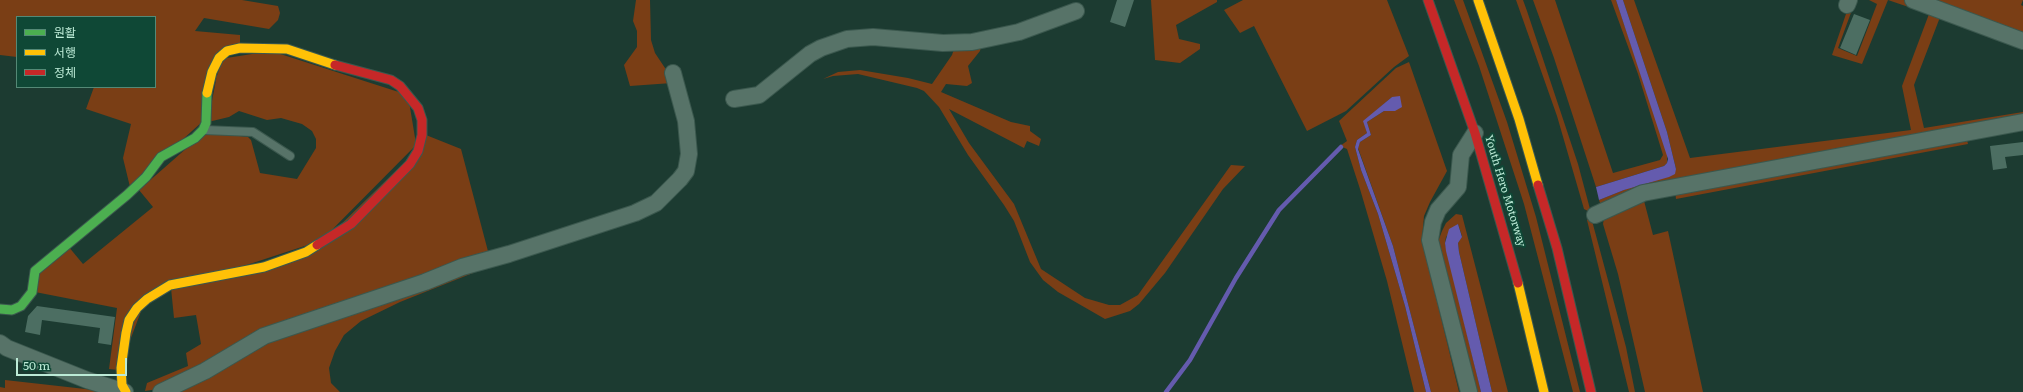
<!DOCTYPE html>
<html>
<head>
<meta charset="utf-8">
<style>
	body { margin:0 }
	#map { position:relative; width:2023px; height:392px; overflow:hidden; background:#1c3b31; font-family:Literata,"Noto Sans KR",serif }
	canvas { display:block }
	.legend { position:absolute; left:16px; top:16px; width:140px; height:72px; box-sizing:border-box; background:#0f4836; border:1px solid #548976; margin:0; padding:5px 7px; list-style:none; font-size:12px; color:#bcead6 }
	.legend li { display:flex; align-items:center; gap:8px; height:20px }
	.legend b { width:20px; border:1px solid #548976 }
	.scale { position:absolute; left:16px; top:358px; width:111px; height:18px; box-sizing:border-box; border:2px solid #bcead6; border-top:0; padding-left:5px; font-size:12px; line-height:14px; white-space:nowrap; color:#bcead6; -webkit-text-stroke:3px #0f4836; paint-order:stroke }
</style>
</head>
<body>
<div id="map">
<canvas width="2023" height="392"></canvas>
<ul class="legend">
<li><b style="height:5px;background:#4caf50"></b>원활</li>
<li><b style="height:5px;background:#ffc107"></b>서행</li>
<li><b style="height:5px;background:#c62828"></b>정체</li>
</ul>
<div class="scale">50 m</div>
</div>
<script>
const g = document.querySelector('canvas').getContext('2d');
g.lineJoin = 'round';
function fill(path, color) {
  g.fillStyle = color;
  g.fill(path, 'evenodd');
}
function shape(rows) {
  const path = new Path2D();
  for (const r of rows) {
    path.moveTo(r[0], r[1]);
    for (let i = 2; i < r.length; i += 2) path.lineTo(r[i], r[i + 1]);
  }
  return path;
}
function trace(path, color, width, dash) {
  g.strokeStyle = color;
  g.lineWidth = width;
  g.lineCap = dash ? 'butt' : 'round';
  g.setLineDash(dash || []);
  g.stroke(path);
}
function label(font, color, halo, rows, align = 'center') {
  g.font = font + ' Literata,serif';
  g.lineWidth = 4;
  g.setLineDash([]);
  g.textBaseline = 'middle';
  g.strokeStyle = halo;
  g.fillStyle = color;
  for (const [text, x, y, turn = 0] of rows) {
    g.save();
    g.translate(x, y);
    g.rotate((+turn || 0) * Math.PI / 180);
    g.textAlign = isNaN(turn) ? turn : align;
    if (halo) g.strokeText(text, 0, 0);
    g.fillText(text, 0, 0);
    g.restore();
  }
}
fill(shape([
	[0,0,242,0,278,6,280,13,278,20,269,29,204,18,195,31,240,35,240,45,226,48,202,122,130,187,123,158,131,124,86,109,94,87,155,87,155,17,17,17,17,57,0,55],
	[636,0,650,0,651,40,655,53,669,74,672,83,630,86,624,65,637,47,637,31,633,21],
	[1151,0,1217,0,1217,2,1176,25,1179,39,1200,44,1200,49,1180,63,1155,60],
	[1243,0,1387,0,1409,56,1394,67,1346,111,1307,131,1254,26,1240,33,1224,10],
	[1454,0,1463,0,1507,122,1536,217,1580,392,1573,392,1524,204,1479,66],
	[1516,0,1523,0,1527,11,1578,164,1590,209,1588,211,1584,209,1557,116],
	[1533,0,1555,0,1613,173,1660,160,1663,155,1638,74,1611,0,1616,0,1667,152,1667,163,1664,166,1596,187,1554,58],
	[1623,0,1634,0,1690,158,1911,130,1902,86,1929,14,1888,0,1910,0,1942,12,1914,85,1924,128,2023,112,2023,117,1601,206,1599,200,1676,169,1667,132],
	[1869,0,1888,0,1862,64,1832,55,1848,8,1852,10,1838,48,1857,56,1877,4],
	[1934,0,2023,0,2021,5,2023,6,2023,33],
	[982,42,980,51,968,66,972,83,967,86,946,84,941,92,1011,122,1030,126,1030,131,1041,139,1039,146,1027,141,1024,148,949,109,969,143,1014,204,1041,269,1085,298,1109,305,1120,305,1138,295,1231,165,1245,166,1223,189,1165,273,1139,304,1130,311,1105,319,1058,292,1043,280,1030,262,1014,221,1004,205,968,155,939,107,924,91,917,88,858,74,833,76,823,79,838,72,860,70,908,78,932,84,952,55,955,46],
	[271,51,408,95,417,150,326,239,146,298,119,370,109,369,117,308,35,292,38,275,68,246,83,264,153,207,139,190,205,132,248,137,251,140,260,173,297,179,316,148,316,139,312,131,302,124,281,118,267,120,239,111,229,117,208,122,220,59],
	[1409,62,1447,171,1430,202,1424,216,1422,239,1459,392,1431,392,1393,246,1358,148,1360,142,1371,135,1367,122,1384,111,1395,111,1392,97,1364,121,1367,133,1357,140,1355,147,1361,170,1378,214,1405,306,1426,392,1414,392,1387,281,1360,189,1347,149,1340,146,1347,141,1339,121,1396,68],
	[426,135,461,149,489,255,333,309,158,389,145,391,147,383,188,366,186,353,201,344,196,315,174,318,171,288,307,255],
	[1967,140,1968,144,1676,199,1675,191],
	[1643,197,1653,235,1668,231,1703,392,1645,392,1618,274,1603,224,1604,218],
	[1456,214,1462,215,1508,392,1492,392,1459,252,1458,243,1462,236,1458,224,1446,237,1445,243,1481,392,1475,392,1439,249,1439,239,1442,231,1446,223],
	[1591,217,1626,347,1635,392,1629,392,1587,220],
	[488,267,400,302,361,321,344,335,335,351,329,368,331,383,340,392,167,392,265,338],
	[5,380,112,392,0,392,0,387,5,388]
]), '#7a3e15');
fill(shape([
	[1616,0,1623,0,1667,132,1676,169,1675,174,1669,177,1624,190,1599,200,1596,187,1664,166,1667,163,1668,159],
	[1400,96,1402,107,1395,111,1384,111,1367,122,1371,135,1360,142,1358,149,1393,246,1431,392,1426,392,1405,306,1378,214,1361,170,1355,147,1357,140,1367,133,1363,121,1392,97],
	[1458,224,1462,237,1458,243,1459,252,1492,392,1481,392,1446,251,1445,243,1449,229]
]), '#645bae');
trace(shape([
	[1166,392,1190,360,1236,278,1279,210,1341,147]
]), '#645bae', 4.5);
fill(shape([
	[1117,0,1134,0,1125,27,1110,22],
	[1854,14,1870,20,1856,55,1840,48],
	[2023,142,2023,155,2005,157,2007,168,1993,170,1990,146],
	[37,306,115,317,111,345,98,343,100,328,42,320,40,335,25,332,28,316]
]), '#4c6e62');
const lane = shape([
	[204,130,253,132,290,156]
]);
const street = shape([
	[1913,0,2023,41],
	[1847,5,1849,0],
	[734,99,759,95,810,54,821,48,847,39,873,37,943,43,972,42,1019,32,1076,11],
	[1595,215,1643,193,2023,122],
	[0,343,7,348,87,380,125,392],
	[161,392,205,371,264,336,425,282,462,267,509,254,635,213,656,203,680,179,686,171,689,154,686,121,673,73],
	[1469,392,1430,240,1433,222,1438,210,1458,187,1461,155,1475,133]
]);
const fast = shape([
	[0,309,12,310,21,306,32,292,35,271,127,195,146,177,161,157,195,138,203,130,206,123,207,93]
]);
const slow = shape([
	[1478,0,1519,119,1538,185],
	[207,93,212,72,219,58,227,51,240,48,287,49,335,65],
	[1518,283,1544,392],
	[126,392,122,385,121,368,126,333,129,320,137,308,147,299,170,285,264,267,306,252,317,245]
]);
const jam = shape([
	[1428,0,1475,133,1518,283],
	[1538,185,1557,248,1591,392],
	[317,245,351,224,410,164,418,151,422,135,422,120,418,108,400,86,391,80,335,65]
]);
trace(lane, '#3b584e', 10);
trace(street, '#3b584e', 18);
trace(fast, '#3b584e', 11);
trace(slow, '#3b584e', 11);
trace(jam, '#3b584e', 11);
trace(lane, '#577368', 8);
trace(street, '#577368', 16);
trace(fast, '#4caf50', 9);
trace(slow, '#ffc107', 9);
trace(jam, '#c62828', 9);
label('11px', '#bcead6', '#0f4836', [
	["Youth Hero Motorway",1505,191,73]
]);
</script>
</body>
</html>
